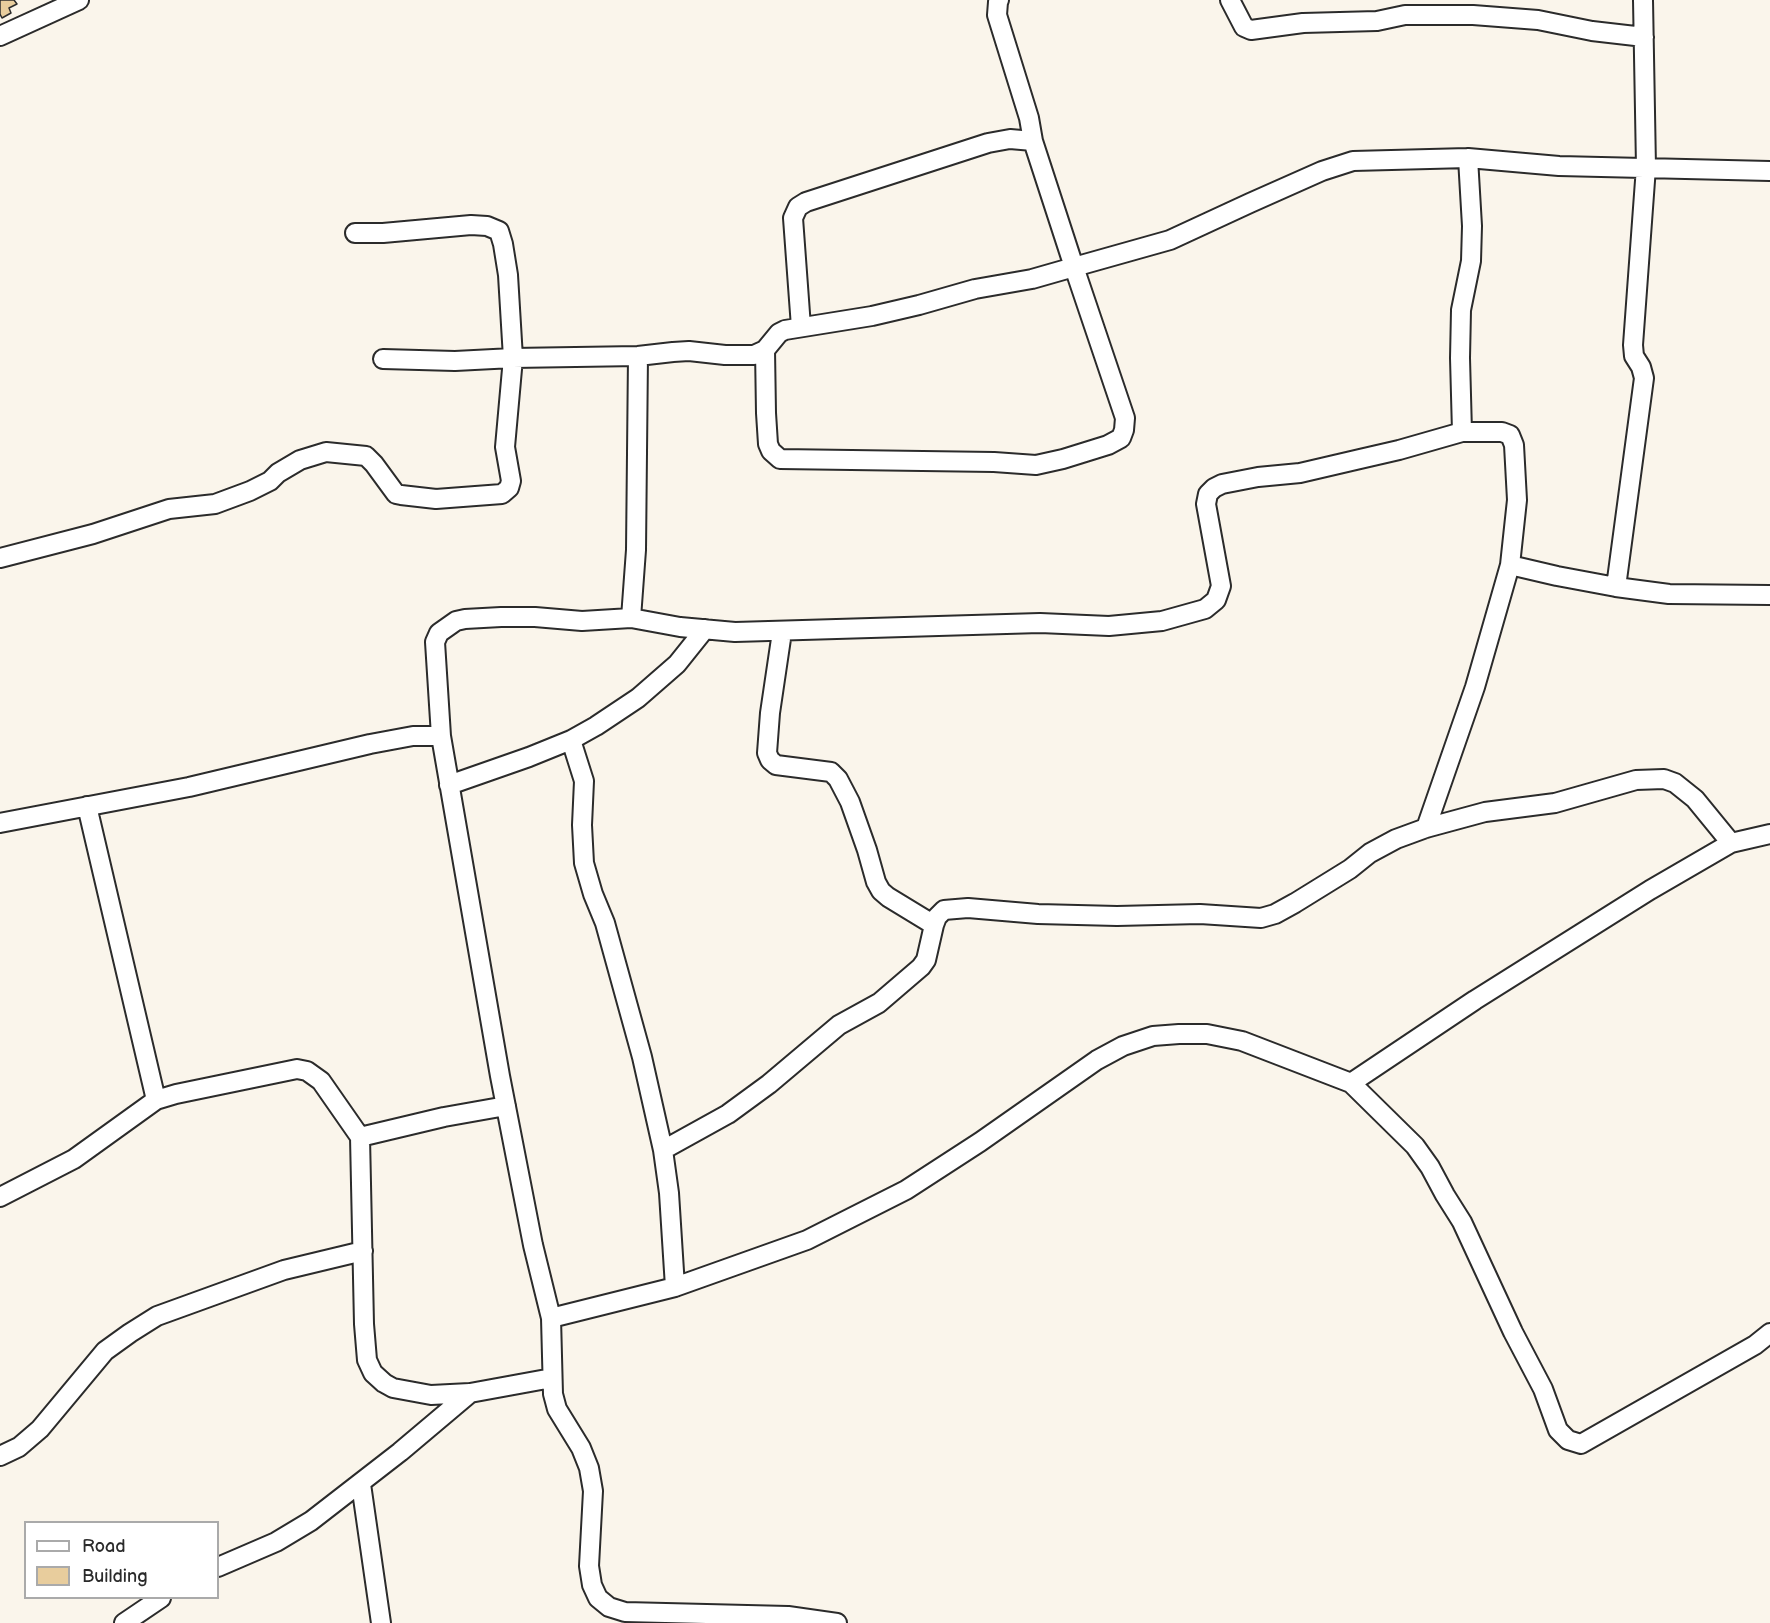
<!DOCTYPE html>
<html>
<head>
<meta charset="utf-8">
<style>
	body { margin:0 }
	#map { position:relative; width:1770px; height:1623px; overflow:hidden; background:#faf5eb; font-family:"Balsamiq Sans",sans-serif }
	canvas { display:block }
	.legend { position:absolute; left:24px; top:1521px; width:195px; height:78px; box-sizing:border-box; background:#fff; border:2px solid #aaa; margin:0; padding:8px 10px; list-style:none; font-size:18px; color:#2b2b2b }
	.legend li { display:flex; align-items:center; gap:12px; height:30px }
	.legend b { width:30px; border:2px solid #aaa }
</style>
</head>
<body>
<div id="map">
<canvas width="1770" height="1623"></canvas>
<ul class="legend">
<li><b style="height:8px;background:#fff"></b>Road</li>
<li><b style="height:16px;background:#e8cd9d"></b>Building</li>
</ul>
</div>
<script>
const g = document.querySelector('canvas').getContext('2d');
g.lineJoin = 'round';
function fill(path, color) {
  g.fillStyle = color;
  g.fill(path, 'evenodd');
}
function shape(rows) {
  const path = new Path2D();
  for (const r of rows) {
    path.moveTo(r[0], r[1]);
    for (let i = 2; i < r.length; i += 2) path.lineTo(r[i], r[i + 1]);
  }
  return path;
}
function trace(path, color, width, dash) {
  g.strokeStyle = color;
  g.lineWidth = width;
  g.lineCap = dash ? 'butt' : 'round';
  g.setLineDash(dash || []);
  g.stroke(path);
}
const building = shape([
	[0,0,14,0,17,4,9,8,11,13,2,18,0,14,0,0]
]);
fill(building, '#e8cd9d');
trace(building, '#2b2b2b', 1.5);
const minor = shape([
	[999,0,998,2,997,15,1029,118,1033,141,1074,267,1170,240,1250,203,1322,171,1353,161,1468,158,1559,166,1770,171],
	[1230,0,1244,27,1251,30,1303,23,1377,21,1405,15,1473,15,1538,20,1592,31,1644,37],
	[0,36,79,0],
	[355,233,383,233,471,225,487,226,499,231,503,244,508,275,513,358,638,356,673,352,689,351,725,355,754,355,765,350,779,333,785,330,872,316,919,305,975,289,1032,279,1074,267,1125,418,1124,430,1121,438,1108,445,1063,459,1036,465,994,462,780,459,771,451,768,444,766,413,765,350],
	[801,327,793,218,798,207,806,202,988,143,1010,139,1033,141],
	[1462,432,1460,358,1461,310,1471,261,1472,226,1468,158],
	[0,558,93,534,169,509,215,504,250,491,270,481,278,473,300,460,326,452,366,456,374,464,396,494,401,495,436,499,502,494,509,488,511,481,505,447,513,358,455,361,383,359],
	[1510,565,1557,576,1616,587,1669,594,1770,595],
	[1616,587,1644,378,1641,367,1634,356,1633,345,1646,167,1643,0],
	[631,618,636,550,638,356],
	[782,632,770,713,767,753,770,760,776,765,831,772,838,779,850,802,867,850,876,882,881,891,888,897,934,925],
	[441,736,435,642,439,633,456,621,465,619,501,617,535,617,582,621,631,618,680,627,735,632,1040,623,1109,626,1162,621,1205,609,1216,600,1221,586,1206,504,1208,494,1214,488,1222,484,1258,477,1300,473,1360,459,1399,450,1462,432,1502,432,1510,435,1514,445,1517,500,1510,565,1475,687,1426,828],
	[571,740,584,781,582,825,584,863,593,894,605,923,642,1057,663,1150],
	[449,785,529,757,571,740,596,726,638,698,677,664,705,629],
	[87,806,156,1100],
	[0,823,189,787,370,744,413,736,441,736,500,1076,533,1245,551,1318,553,1394,557,1409,581,1448,589,1468,593,1491,589,1566,592,1585,598,1598,609,1607,625,1612,788,1616,837,1623],
	[1351,1083,1415,1146,1430,1167,1445,1195,1462,1222,1513,1332,1543,1389,1558,1430,1568,1440,1581,1444,1755,1345,1770,1333],
	[506,1106,444,1117,360,1137,364,1324,367,1360,373,1373,384,1383,393,1388,431,1395,470,1393,552,1378],
	[0,1197,74,1159,156,1100,176,1094,297,1069,307,1071,321,1081,360,1137],
	[675,1287,669,1193,663,1150,728,1114,769,1084,839,1025,879,1003,921,967,926,960,934,925,937,917,944,910,968,908,1038,914,1117,916,1200,914,1261,918,1275,914,1295,903,1350,869,1370,853,1396,839,1426,828,1485,812,1555,803,1636,780,1664,779,1675,783,1695,799,1731,843],
	[551,1318,675,1287,807,1240,906,1190,980,1142,1097,1060,1123,1046,1153,1036,1179,1034,1207,1034,1242,1041,1351,1083,1475,1000,1650,890,1731,843,1770,834],
	[0,1456,19,1447,40,1429,105,1351,130,1333,157,1316,284,1270,363,1251],
	[361,1484,381,1623],
	[218,1567,276,1542,311,1521,400,1452,470,1393],
	[124,1623,161,1598]
]);
trace(minor, '#2b2b2b', 22);
trace(minor, '#fff', 18);
</script>
</body>
</html>
